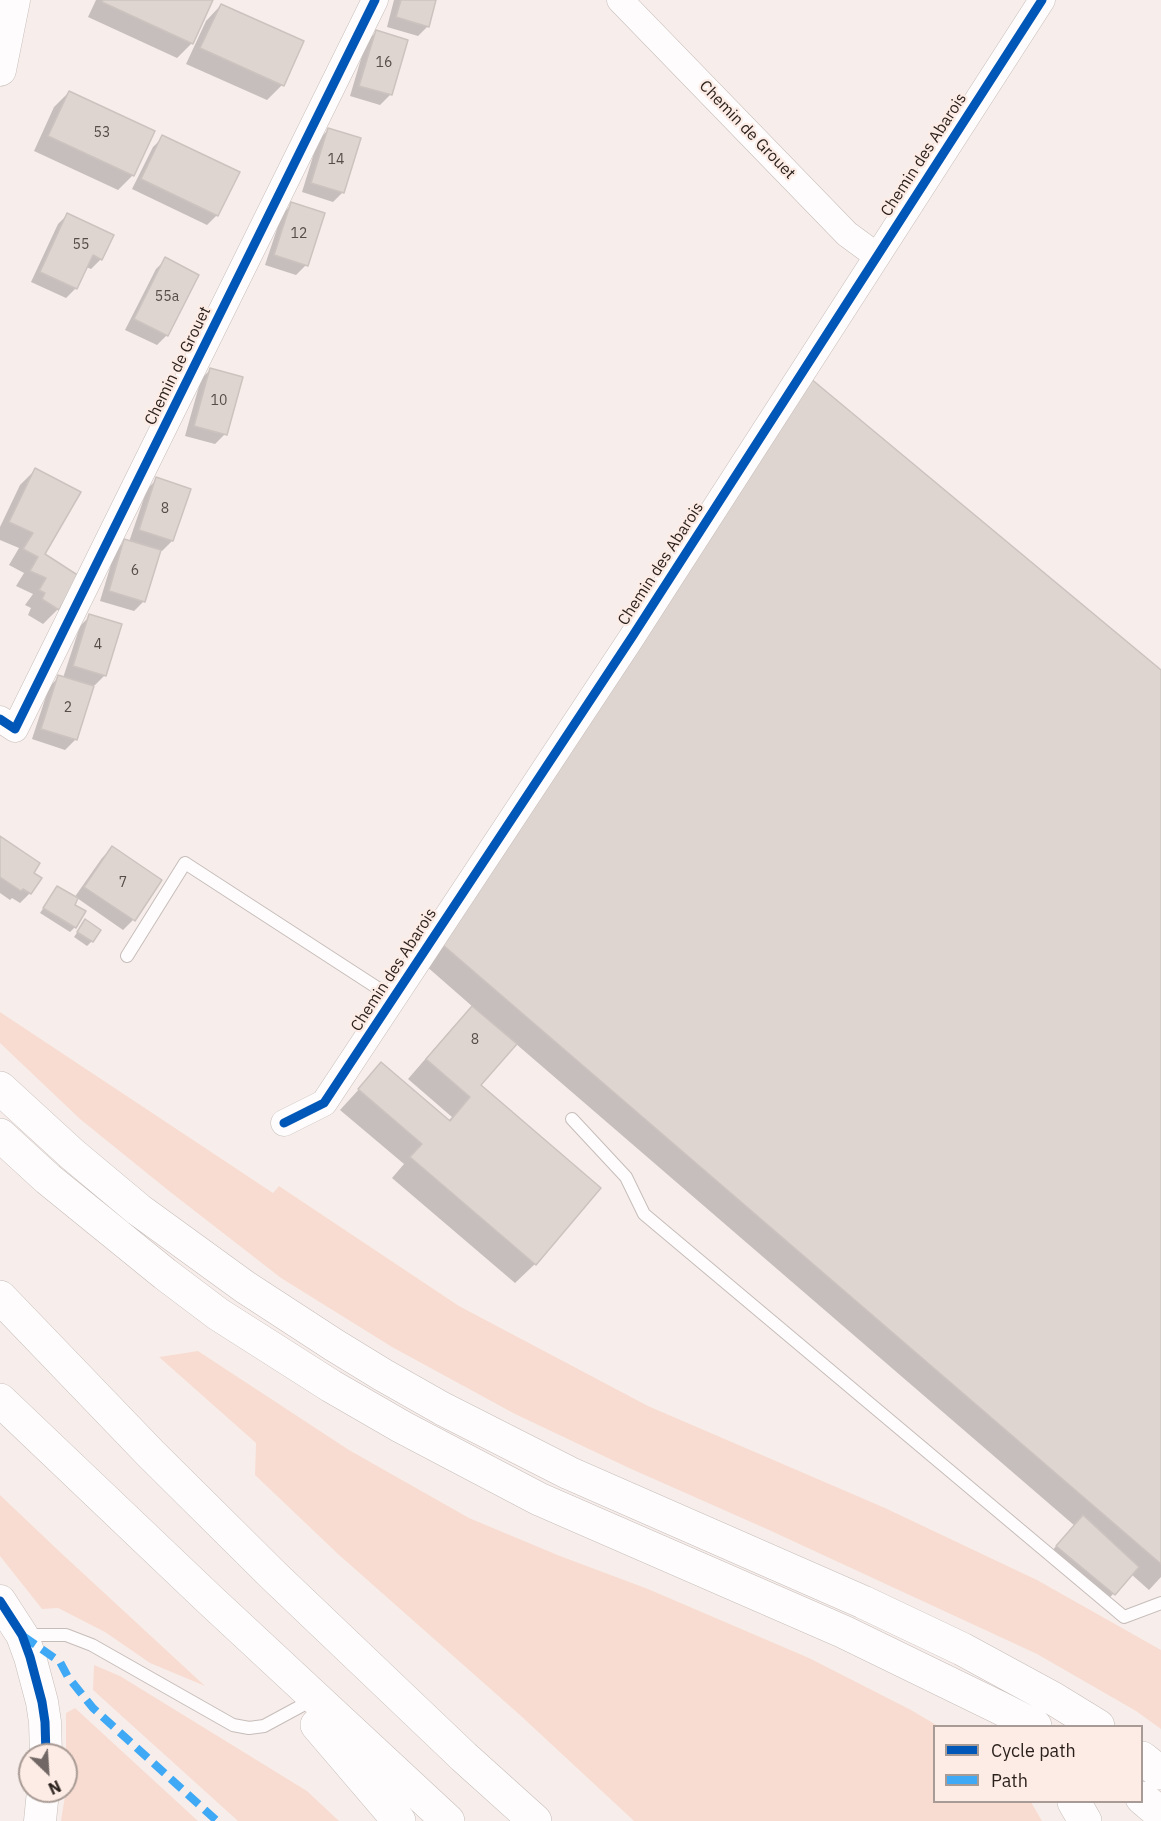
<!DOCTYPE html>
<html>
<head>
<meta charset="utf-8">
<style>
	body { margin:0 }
	#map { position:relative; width:1161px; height:1821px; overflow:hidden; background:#f7eeeb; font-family:"IBM Plex Sans",sans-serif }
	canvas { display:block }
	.legend { position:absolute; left:933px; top:1725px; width:210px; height:78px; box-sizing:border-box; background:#fdece5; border:2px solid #a89a94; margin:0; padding:8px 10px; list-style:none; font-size:18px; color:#291f1b }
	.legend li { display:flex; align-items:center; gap:12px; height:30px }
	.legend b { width:30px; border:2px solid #a89a94 }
	.north { position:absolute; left:18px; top:1743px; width:60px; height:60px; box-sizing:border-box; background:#fdece5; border:2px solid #a89a94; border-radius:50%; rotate:155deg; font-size:16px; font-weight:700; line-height:24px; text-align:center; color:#291f1b }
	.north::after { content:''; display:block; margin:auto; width:21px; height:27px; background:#716764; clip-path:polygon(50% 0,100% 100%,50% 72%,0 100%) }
</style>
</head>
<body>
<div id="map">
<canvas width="1161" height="1821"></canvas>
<ul class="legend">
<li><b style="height:8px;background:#0057b8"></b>Cycle path</li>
<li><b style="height:8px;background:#3fa9f5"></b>Path</li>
</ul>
<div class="north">N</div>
</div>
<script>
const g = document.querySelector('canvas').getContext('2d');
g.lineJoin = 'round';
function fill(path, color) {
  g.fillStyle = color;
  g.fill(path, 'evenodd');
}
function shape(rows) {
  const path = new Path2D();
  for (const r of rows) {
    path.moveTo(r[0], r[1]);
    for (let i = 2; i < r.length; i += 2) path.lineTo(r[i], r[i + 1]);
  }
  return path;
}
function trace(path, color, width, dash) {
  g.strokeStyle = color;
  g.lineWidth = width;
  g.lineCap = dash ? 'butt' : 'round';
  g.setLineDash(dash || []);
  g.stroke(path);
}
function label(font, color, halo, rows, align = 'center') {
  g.font = font + ' "IBM Plex Sans",sans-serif';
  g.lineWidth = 4.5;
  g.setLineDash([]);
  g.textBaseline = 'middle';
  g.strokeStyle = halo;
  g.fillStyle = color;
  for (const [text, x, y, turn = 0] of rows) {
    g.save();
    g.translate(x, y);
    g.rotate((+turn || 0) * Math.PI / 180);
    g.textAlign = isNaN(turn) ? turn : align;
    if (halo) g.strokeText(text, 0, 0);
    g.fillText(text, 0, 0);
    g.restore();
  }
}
fill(shape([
	[0,1012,273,1193,279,1186,459,1306,648,1406,885,1508,1037,1580,1161,1650,1161,1729,1136,1711,1037,1654,769,1530,629,1468,515,1414,392,1347,281,1278,169,1191,80,1119,0,1043],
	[198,1351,349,1450,469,1518,560,1556,648,1589,809,1658,911,1710,938,1726,934,1726,934,1802,1031,1802,1042,1821,634,1821,521,1716,338,1554,255,1475,256,1443,159,1357],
	[0,1495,60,1552,205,1686,150,1663,105,1632,58,1608,42,1609,0,1556],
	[94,1665,120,1676,307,1791,339,1821,238,1821,93,1690],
	[75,1708,198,1821,61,1821,66,1790,66,1713]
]), '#f8dcd1');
fill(shape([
	[96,0,212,0,192,43,177,58,88,17],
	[394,0,435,0,428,26,418,36,387,27],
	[221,5,282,85,267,100,186,64,206,21],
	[376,32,406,41,390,95,380,105,350,96,366,42],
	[69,92,153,132,133,175,118,190,34,151,54,107],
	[328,130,343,192,333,202,302,192,318,140],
	[163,137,217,215,207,225,132,189,153,147],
	[292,204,306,265,296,275,265,265,282,214],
	[68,214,101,259,91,269,86,267,76,288,66,298,31,282,58,224],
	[166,259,167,335,157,345,125,330,156,269],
	[211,369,225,434,215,444,185,436,201,379],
	[791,400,1161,672,1161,1577,1149,1590,1131,1574,1104,1604,1047,1556,1075,1526,515,1043,479,1085,535,1264,515,1283,392,1178,404,1164,340,1110,382,1064,448,1121,452,1117,408,1079,453,1027,473,1007,425,965],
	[35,470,43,555,58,609,43,624,28,615,31,608,25,605,33,594,16,586,24,573,9,565,19,548,0,540,0,527,20,485],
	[157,479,189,490,172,541,162,551,159,550,144,601,134,611,100,601,115,551,125,541,129,542,147,489],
	[90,616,105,675,95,685,93,685,75,740,65,750,32,739,49,687,59,677,63,678,80,626],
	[0,838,32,873,30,893,20,903,12,898,10,900,0,893],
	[112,848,133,920,123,930,77,898,73,905,75,927,70,932,40,913,57,888,74,898,102,858],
	[85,921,92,941,87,946,74,937]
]), '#0003');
const building = shape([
	[103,0,213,0,193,44,102,2,103,0],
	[401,0,436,0,429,27,396,17,401,0],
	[221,4,304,41,284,86,200,48,221,4],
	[376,30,408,40,392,95,359,86,376,30],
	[69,91,155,131,134,176,48,136,69,91],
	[328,128,361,138,344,193,311,183,328,128],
	[162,135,240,172,218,216,141,179,162,135],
	[291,202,325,213,308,266,274,255,291,202],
	[67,213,114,235,102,260,93,255,77,289,40,272,67,213],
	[165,257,199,275,168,336,134,319,165,257],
	[210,368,243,377,227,435,194,426,210,368],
	[810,378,1161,670,1161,1564,443,945,810,378],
	[35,468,81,492,45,554,79,576,59,610,42,599,45,593,39,590,46,578,30,571,38,557,23,549,33,533,9,522,35,468],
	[156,477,191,489,173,541,139,530,156,477],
	[124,539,161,550,145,602,109,591,124,539],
	[89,614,122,624,106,676,73,666,89,614],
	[58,675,94,686,77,740,41,729,58,675],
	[0,836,40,863,34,873,42,878,31,894,23,889,21,891,0,877,0,836],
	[112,846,162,880,135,921,84,887,112,846],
	[57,886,78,898,75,905,86,911,76,928,43,908,57,886],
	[85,919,101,930,93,942,77,932,85,919],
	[472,1006,517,1044,481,1085,601,1188,536,1265,410,1157,422,1144,358,1089,381,1062,450,1121,470,1097,426,1059,472,1006],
	[1083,1515,1139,1567,1115,1595,1056,1546,1083,1515]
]);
fill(building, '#ded5d1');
trace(building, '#ccc3bf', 1.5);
const service = shape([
	[127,956,185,863,393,998],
	[572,1119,626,1177,644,1214,1124,1617,1161,1603],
	[23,1635,66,1635,92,1645,233,1725,249,1728,264,1726,301,1706]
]);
const minor = shape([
	[620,0,847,234,877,256],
	[0,719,15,729,375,0],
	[284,1123,324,1103,632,637,1042,0]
]);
const tertiary = shape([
	[0,70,14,0],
	[0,1601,22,1635,30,1657,42,1702,45,1722,46,1755],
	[40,1821,43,1791]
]);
const motorway = shape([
	[0,1088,72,1154,139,1210,172,1234,245,1287,334,1345,383,1375,443,1409,569,1473,863,1602,962,1649,1054,1699,1098,1726],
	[0,1135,48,1179,165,1274,218,1314,331,1386,402,1427,539,1499,844,1632,1000,1708,1035,1726],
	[0,1297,151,1454,273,1575,464,1757,535,1821],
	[0,1400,208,1598,448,1821],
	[317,1725,399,1821],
	[1142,1758,1161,1773],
	[1142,1798,1161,1814],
	[1074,1802,1085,1821]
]);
trace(service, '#c6bdba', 14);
trace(minor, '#c6bdba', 27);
trace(tertiary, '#c6bdba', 33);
trace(motorway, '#c6bdba', 34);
trace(service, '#fefcfc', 12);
trace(minor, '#fefcfc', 26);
trace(tertiary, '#fefcfc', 32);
trace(motorway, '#fefcfc', 33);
trace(shape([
	[23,1636,60,1662,68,1677,93,1708,217,1821]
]), '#3fa9f5', 8, [15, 8]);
trace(shape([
	[0,719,15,729,375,0],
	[284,1123,324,1103,632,637,1042,0],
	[0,1601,22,1635,30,1657,42,1702,45,1722,46,1755]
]), '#0057b8', 9);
label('14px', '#564c48', null, [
	["16",384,63],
	["53",102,133],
	["14",336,160],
	["12",299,234],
	["55",81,245],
	["55a",167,297],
	["10",219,401],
	["8",165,509],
	["6",135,571],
	["4",98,645],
	["2",68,708],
	["7",123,883],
	["8",475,1040]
]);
label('16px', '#291f1b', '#fdece5', [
	["Chemin de Grouet",747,130,46],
	["Chemin des Abarois",924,155,-57],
	["Chemin de Grouet",178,366,-64],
	["Chemin des Abarois",661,564,-57],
	["Chemin des Abarois",394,970,-57]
]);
</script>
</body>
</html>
